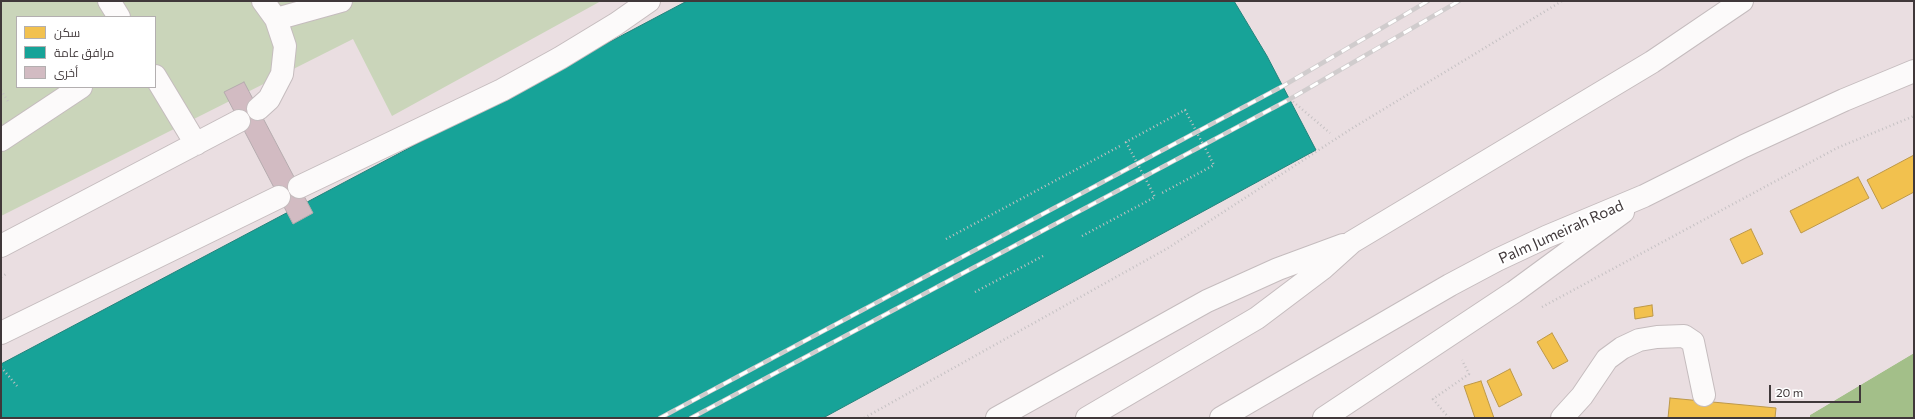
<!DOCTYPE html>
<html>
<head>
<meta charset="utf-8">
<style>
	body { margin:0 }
	#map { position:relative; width:1915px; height:419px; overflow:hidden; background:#eadee1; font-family:Commissioner,Cairo,sans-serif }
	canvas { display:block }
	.frame { position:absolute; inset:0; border:2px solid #40383a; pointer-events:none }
	.legend { position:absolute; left:16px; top:16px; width:140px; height:72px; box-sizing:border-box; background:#fff; border:1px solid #b3afb0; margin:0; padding:5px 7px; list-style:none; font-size:12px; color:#40383a }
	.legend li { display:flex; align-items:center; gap:8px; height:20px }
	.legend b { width:20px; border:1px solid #b3afb0 }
	.scale { position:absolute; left:1769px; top:385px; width:92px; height:18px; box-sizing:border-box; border:2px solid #40383a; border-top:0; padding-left:5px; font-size:12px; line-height:14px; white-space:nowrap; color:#40383a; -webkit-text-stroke:3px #fff; paint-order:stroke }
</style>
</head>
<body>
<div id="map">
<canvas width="1915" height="419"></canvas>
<div class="frame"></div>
<ul class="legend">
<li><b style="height:11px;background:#f2c14e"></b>سكن</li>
<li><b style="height:11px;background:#17a398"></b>مرافق عامة</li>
<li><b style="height:11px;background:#d2bbc2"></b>أخرى</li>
</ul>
<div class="scale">20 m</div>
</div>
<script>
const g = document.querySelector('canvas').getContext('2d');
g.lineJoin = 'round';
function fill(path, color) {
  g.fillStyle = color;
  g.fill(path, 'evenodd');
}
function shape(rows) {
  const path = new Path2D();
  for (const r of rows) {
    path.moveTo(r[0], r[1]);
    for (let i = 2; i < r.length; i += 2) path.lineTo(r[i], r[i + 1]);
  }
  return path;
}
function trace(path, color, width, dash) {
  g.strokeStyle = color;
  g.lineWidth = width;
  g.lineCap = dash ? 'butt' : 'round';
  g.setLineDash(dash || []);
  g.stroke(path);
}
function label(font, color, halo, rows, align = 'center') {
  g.font = font + ' Commissioner,sans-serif';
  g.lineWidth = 4;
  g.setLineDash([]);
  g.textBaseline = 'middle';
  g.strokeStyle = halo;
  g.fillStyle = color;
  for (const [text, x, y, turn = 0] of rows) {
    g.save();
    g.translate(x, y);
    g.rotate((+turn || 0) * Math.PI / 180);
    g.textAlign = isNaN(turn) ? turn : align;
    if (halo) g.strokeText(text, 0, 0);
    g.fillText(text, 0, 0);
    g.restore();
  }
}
fill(shape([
	[1,1,601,1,392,116,353,39,1,216],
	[17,17,155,17,155,87,17,87]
]), '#cad5ba');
fill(shape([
	[1914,353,1914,418,1810,418,1810,415]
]), '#a3bf89');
fill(shape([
	[1914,351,1914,353,1810,415,1811,413]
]), '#eadee1');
const homes = shape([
	[1914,155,1914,192,1882,209,1867,180,1914,155],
	[1858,177,1869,198,1801,233,1790,211,1858,177],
	[1751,229,1763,254,1742,264,1730,239,1751,229],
	[1652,305,1653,316,1635,319,1634,308,1652,305],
	[1552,333,1568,361,1553,369,1537,342,1552,333],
	[1510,369,1522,395,1499,407,1487,381,1510,369],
	[1481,381,1494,418,1475,418,1464,386,1481,381],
	[1670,398,1776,408,1775,418,1668,418,1670,398]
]);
fill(homes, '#f2c14e');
trace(homes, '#bd9848', 1);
const public = shape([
	[687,1,1234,1,1267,56,1316,150,823,418,1,418,1,364,687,1]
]);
fill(public, '#17a398');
trace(public, '#23837c', 1);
const building = shape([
	[244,82,313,213,293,224,224,92,244,82]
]);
fill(building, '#d2bbc2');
trace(building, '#b5abae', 1);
const minor = shape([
	[109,1,119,17],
	[276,19,341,1],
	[155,76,196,144],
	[258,109,269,99,282,74,285,46,276,19,263,1],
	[1,140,81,87],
	[299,187,502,90,560,58,616,24,649,1],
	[1,246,239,121],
	[1,333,279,197],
	[1562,418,1582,396,1607,359,1622,348,1639,340,1657,337,1684,336,1693,342,1704,395]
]);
const major = shape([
	[997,418,1207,301,1278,269,1343,245],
	[1087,418,1257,318,1322,269,1352,242,1652,62,1742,1],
	[1221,418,1450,285,1497,260,1546,237,1644,196,1744,146,1844,100,1914,71],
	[1324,418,1514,292,1623,212]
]);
trace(minor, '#c5bcbe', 24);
trace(major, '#c5bcbe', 24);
trace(shape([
	[1,90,9,103],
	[1290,99,1330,133],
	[1082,236,1155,197,1126,142,1185,110,1214,165,1160,194],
	[946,239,1122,145],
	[1,277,8,273],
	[975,292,1043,256],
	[1542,307,1837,148,1914,116],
	[1,367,17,386],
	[864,418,1168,248,1351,129,1562,1],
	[1449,418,1433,399,1469,374,1462,360]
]), '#c5c1c3', 2.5, [1, 3]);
trace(minor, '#fcfafa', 22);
trace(major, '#fcfafa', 22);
const rail = shape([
	[660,418,1283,86,1428,1],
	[691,418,1290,99,1459,1]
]);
trace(rail, '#d0cccd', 4.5);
trace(rail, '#fff', 3, [9]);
label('15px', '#40383a', '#fff', [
	["Palm Jumeirah Road",1561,232,-24]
]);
</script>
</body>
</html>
